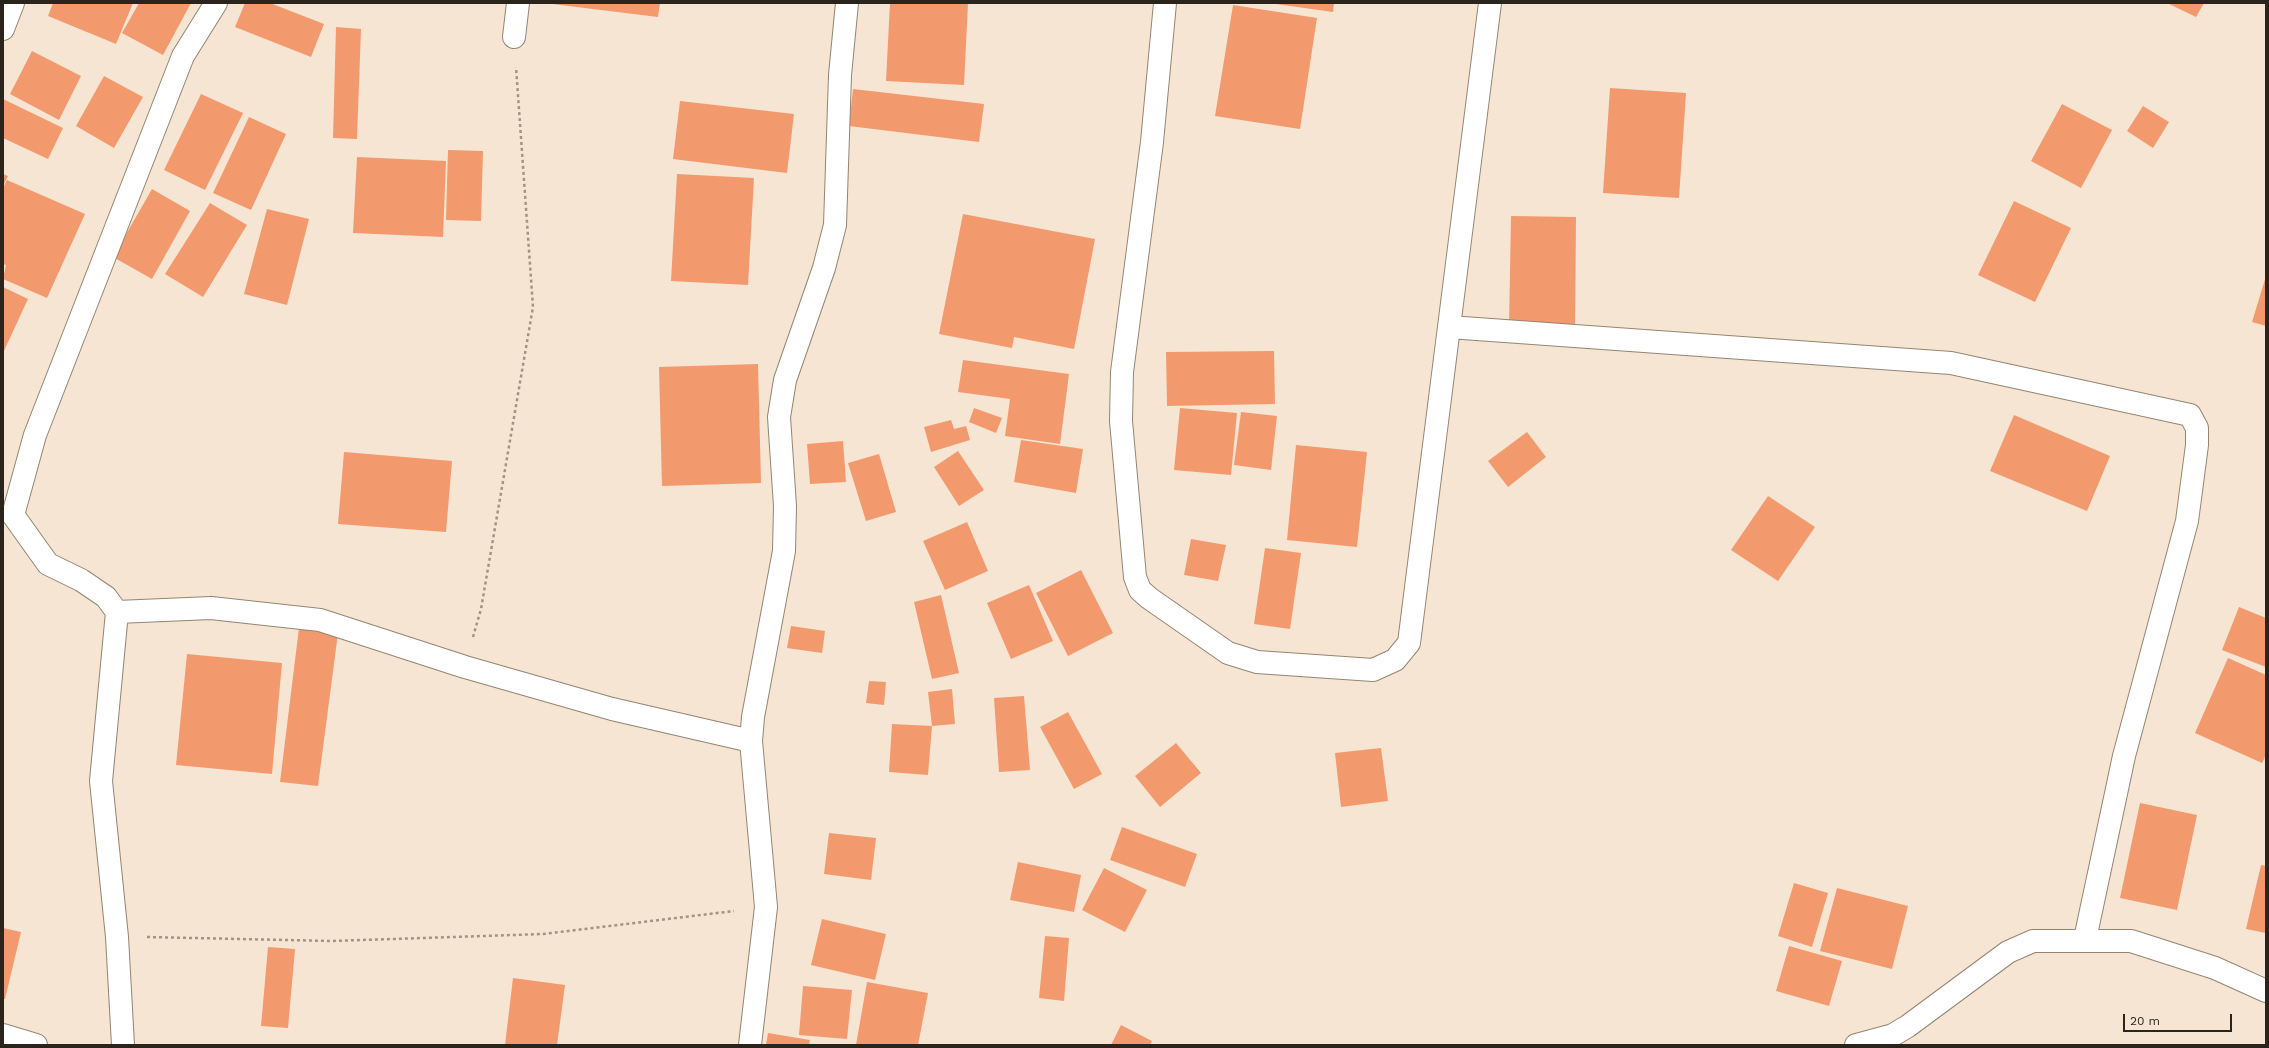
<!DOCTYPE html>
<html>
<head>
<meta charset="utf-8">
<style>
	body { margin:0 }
	#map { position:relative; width:2269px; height:1048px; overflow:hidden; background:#f6e5d2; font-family:"Work Sans",sans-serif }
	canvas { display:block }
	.frame { position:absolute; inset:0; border:4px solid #2b241d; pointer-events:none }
	.scale { position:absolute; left:2123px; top:1014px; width:109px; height:18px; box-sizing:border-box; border:2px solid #2b241d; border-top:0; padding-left:5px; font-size:12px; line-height:14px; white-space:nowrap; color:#2b241d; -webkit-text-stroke:3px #f6e5d2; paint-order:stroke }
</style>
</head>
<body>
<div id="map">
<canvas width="2269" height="1048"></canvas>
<div class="frame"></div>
<div class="scale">20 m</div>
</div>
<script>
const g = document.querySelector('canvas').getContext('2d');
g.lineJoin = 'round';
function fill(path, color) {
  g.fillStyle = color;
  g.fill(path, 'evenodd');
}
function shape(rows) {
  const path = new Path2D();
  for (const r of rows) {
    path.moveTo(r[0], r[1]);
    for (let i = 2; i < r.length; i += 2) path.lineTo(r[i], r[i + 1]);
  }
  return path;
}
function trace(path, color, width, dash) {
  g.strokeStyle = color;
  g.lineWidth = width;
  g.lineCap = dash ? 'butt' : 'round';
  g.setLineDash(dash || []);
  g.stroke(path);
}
fill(shape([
	[53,3,133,3,116,44,48,16],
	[139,3,191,3,163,55,122,33],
	[245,3,270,3,324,24,311,57,235,27],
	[544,3,660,3,658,17],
	[890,3,968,3,964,85,886,81],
	[1269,3,1334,3,1333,12],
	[2167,3,2204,3,2196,17],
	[1233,5,1317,18,1300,129,1215,116],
	[336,27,361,29,357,139,333,138],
	[32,51,81,76,59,120,10,94],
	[104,76,143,97,114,148,76,126],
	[1610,88,1686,93,1679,198,1603,193],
	[853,89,984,104,979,142,849,126],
	[201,94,243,113,205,190,164,170],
	[3,99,63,128,48,159,3,138],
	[680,101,794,114,787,173,673,159],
	[2062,104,2112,130,2081,188,2031,161],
	[2143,106,2169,122,2153,148,2127,131],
	[249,117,286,134,251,210,213,193],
	[448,150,483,151,481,221,446,220],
	[357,157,446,161,443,237,353,233],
	[3,174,8,176,3,186],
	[677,174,754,178,748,285,671,281],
	[7,180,85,214,47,298,3,279,6,265,3,264,3,188],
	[152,189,190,211,152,279,113,257],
	[2014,201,2071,228,2035,302,1978,275],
	[210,203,247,225,203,297,165,274],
	[267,209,309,219,287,305,244,294],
	[963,214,1095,239,1074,349,1014,337,1012,348,939,334],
	[1511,216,1576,217,1575,327,1509,327],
	[2266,276,2266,326,2252,322],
	[3,287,28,299,3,353],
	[1274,351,1275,404,1167,406,1166,352],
	[963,360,1069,374,1060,444,1005,436,1010,399,958,392],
	[758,364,761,483,662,486,659,367],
	[974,408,1002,418,996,433,969,422],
	[1180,408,1237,413,1231,475,1174,470],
	[1241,412,1277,416,1271,470,1234,465],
	[2014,415,2110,456,2087,511,1990,471],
	[951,420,954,429,966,426,970,440,931,452,924,427],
	[1527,432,1546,457,1508,487,1488,461],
	[1021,440,1083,449,1076,493,1014,482],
	[843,441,846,482,810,484,807,444],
	[1296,445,1367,452,1357,547,1287,540],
	[958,451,984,490,959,506,934,467],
	[344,452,452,461,446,532,338,524],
	[879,454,896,512,866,521,848,463],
	[1768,496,1815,527,1778,581,1731,550],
	[967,522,988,571,945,590,923,541],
	[1191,539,1226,545,1218,581,1184,575],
	[1265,548,1301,553,1290,629,1254,624],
	[1081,570,1113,633,1068,656,1036,593],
	[1029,585,1053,641,1011,659,987,603],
	[941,595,959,673,932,679,914,602],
	[2239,607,2266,618,2266,667,2222,650],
	[791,626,825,631,822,653,787,648],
	[299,628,338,633,318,786,280,782],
	[187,654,282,663,272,774,176,765],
	[2228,658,2266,675,2266,755,2262,763,2195,733],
	[869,681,886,682,884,705,866,703],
	[952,689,955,724,932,726,928,692],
	[1024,696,1030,770,999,772,994,698],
	[1068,712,1102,774,1074,789,1040,727],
	[892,724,932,726,928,775,889,772],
	[1176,743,1201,773,1160,807,1135,776],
	[1381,748,1388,801,1341,807,1335,753],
	[2140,803,2197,815,2177,910,2120,898],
	[1122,827,1197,854,1185,887,1110,860],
	[829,833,876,838,871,880,824,874],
	[1018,862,1081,875,1074,912,1010,900],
	[2261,865,2266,866,2266,933,2246,929],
	[1104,868,1147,890,1125,932,1082,910],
	[1794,883,1828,893,1812,947,1778,936],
	[1837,888,1908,906,1892,969,1820,951],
	[822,919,886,934,875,980,811,965],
	[3,928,21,932,5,999,3,999],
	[1045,936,1069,938,1064,1001,1039,998],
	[1789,946,1842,961,1829,1006,1776,991],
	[268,947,295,949,288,1028,261,1026],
	[513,978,565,985,557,1045,505,1045],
	[867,982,928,993,918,1045,856,1045],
	[803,986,852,990,847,1039,799,1035],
	[1121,1025,1152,1041,1150,1045,1111,1045],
	[768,1033,810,1040,809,1045,766,1045]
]), '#f3996e');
const street = shape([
	[1165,3,1152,142,1122,372,1121,421,1135,577,1140,590,1149,598,1228,653,1257,662,1373,670,1395,660,1409,643,1490,3],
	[3,29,13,3],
	[514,37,518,3],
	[1449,327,1951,363,2190,415,2197,428,2197,445,2187,521,2124,756,2085,939],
	[117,612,211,608,320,620,465,667,612,709,751,741],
	[3,1035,36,1045],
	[123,1045,117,937,101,781,117,612,106,597,81,580,48,564,13,515,35,435,183,56,216,3],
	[750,1045,766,907,751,741,753,717,784,551,785,506,779,417,785,380,824,268,835,225,840,75,847,3],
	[1856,1045,1893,1035,1908,1026,2008,952,2033,941,2131,941,2215,968,2266,991]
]);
trace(street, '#948573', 24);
trace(shape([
	[473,637,481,609,533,307,516,67],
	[147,937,332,941,543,934,734,911]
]), '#a19486', 2.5, [3, 3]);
trace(street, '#fff', 22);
</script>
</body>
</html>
